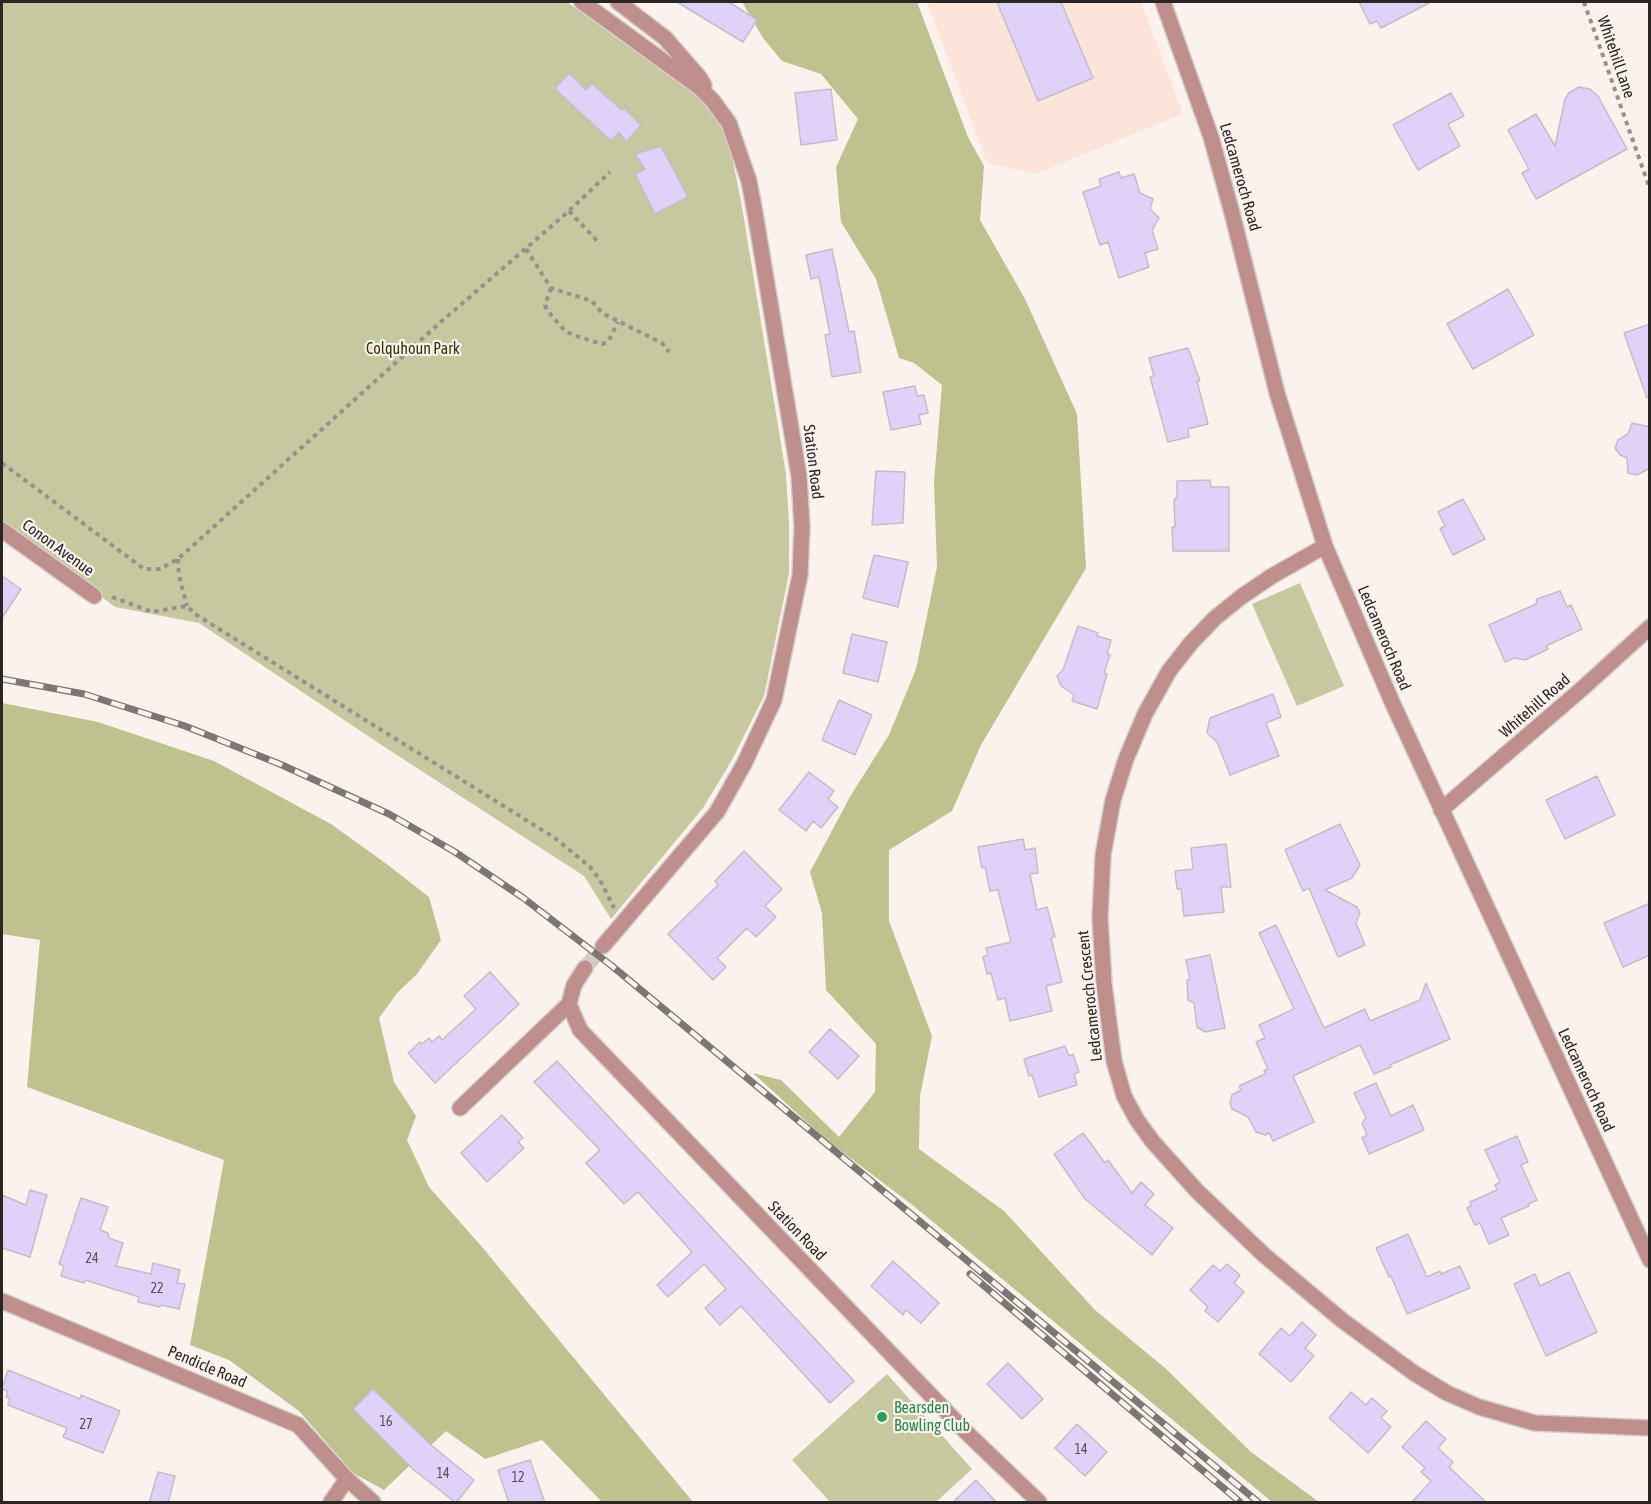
<!DOCTYPE html>
<html>
<head>
<meta charset="utf-8">
<style>
	body { margin:0 }
	#map { position:relative; width:1651px; height:1504px; overflow:hidden; background:#fcf2ed; font-family:"Asap Condensed",sans-serif }
	canvas { display:block }
	.frame { position:absolute; inset:0; border:3px solid #2a2624; pointer-events:none }
</style>
</head>
<body>
<div id="map">
<canvas width="1651" height="1504"></canvas>
<div class="frame"></div>
</div>
<script>
const g = document.querySelector('canvas').getContext('2d');
g.lineJoin = 'round';
function fill(path, color) {
  g.fillStyle = color;
  g.fill(path, 'evenodd');
}
function shape(rows) {
  const path = new Path2D();
  for (const r of rows) {
    path.moveTo(r[0], r[1]);
    for (let i = 2; i < r.length; i += 2) path.lineTo(r[i], r[i + 1]);
  }
  return path;
}
function trace(path, color, width, dash) {
  g.strokeStyle = color;
  g.lineWidth = width;
  g.lineCap = dash ? 'butt' : 'round';
  g.setLineDash(dash || []);
  g.stroke(path);
}
function label(font, color, halo, rows, align = 'center') {
  g.font = font + ' "Asap Condensed",sans-serif';
  g.lineWidth = 4.5;
  g.setLineDash([]);
  g.textBaseline = 'middle';
  g.strokeStyle = halo;
  g.fillStyle = color;
  for (const [text, x, y, turn = 0] of rows) {
    g.save();
    g.translate(x, y);
    g.rotate((+turn || 0) * Math.PI / 180);
    g.textAlign = isNaN(turn) ? turn : align;
    if (halo) g.strokeText(text, 0, 0);
    g.fillText(text, 0, 0);
    g.restore();
  }
}
fill(shape([
	[927,2,1141,2,1183,114,1035,174,987,163]
]), '#fde4da');
fill(shape([
	[2,2,567,2,704,101,721,123,730,147,741,201,786,474,789,524,789,573,764,696,732,760,703,808,611,919,584,876,386,748,199,623,115,607,2,520],
	[1300,583,1344,686,1297,706,1252,604],
	[887,1374,972,1469,936,1502,830,1502,792,1460]
]), '#c6c99f');
fill(shape([
	[742,2,917,2,968,137,984,166,980,220,1025,299,1077,414,1086,568,981,745,952,811,889,850,889,921,932,1036,920,1096,919,1149,1004,1211,1095,1310,1165,1368,1251,1452,1319,1502,1272,1502,915,1207,824,1138,753,1073,781,1080,839,1137,875,1092,876,1044,826,990,822,913,810,872,851,795,889,735,916,669,937,567,934,482,942,385,914,363,899,358,876,279,841,222,836,167,858,119,821,74,782,61,763,38],
	[2,703,98,722,214,761,331,824,388,865,429,897,441,940,417,974,398,992,379,1018,394,1082,416,1116,407,1140,429,1187,482,1247,693,1502,602,1502,542,1440,485,1459,446,1431,384,1490,353,1473,299,1411,229,1360,190,1345,224,1160,27,1087,40,940,2,934]
]), '#bec28e');
const building = shape([
	[677,2,729,2,757,20,743,42,677,2],
	[997,2,1061,2,1093,78,1038,101,997,2],
	[1359,2,1431,2,1381,28,1377,21,1370,24,1359,2],
	[569,73,586,90,592,84,622,110,624,108,641,125,626,142,619,132,611,141,555,89,569,73],
	[1579,87,1590,89,1598,96,1627,149,1536,199,1522,173,1529,169,1508,130,1536,114,1555,146,1565,99,1569,93,1579,87],
	[831,89,837,140,801,145,795,93,831,89],
	[1451,93,1464,116,1448,124,1460,146,1418,170,1393,125,1451,93],
	[661,146,688,197,655,214,635,174,645,169,635,154,661,146],
	[1119,172,1121,178,1134,174,1140,193,1153,199,1150,209,1159,218,1152,230,1158,249,1145,253,1149,267,1119,278,1108,242,1100,245,1083,192,1101,186,1099,179,1119,172],
	[832,249,849,332,854,331,861,372,832,377,825,335,830,334,819,277,811,279,806,255,832,249],
	[1508,289,1534,335,1473,369,1447,324,1508,289],
	[1650,324,1650,398,1647,398,1624,333,1650,324],
	[1188,348,1200,381,1197,381,1208,424,1188,429,1189,437,1168,442,1150,377,1154,376,1149,358,1188,348],
	[915,386,917,396,924,395,928,413,919,415,921,424,891,430,883,392,915,386],
	[1632,423,1650,427,1650,468,1637,475,1628,473,1627,458,1620,455,1615,448,1618,440,1628,434,1632,423],
	[876,471,905,472,903,523,872,525,876,471],
	[1210,480,1211,487,1229,487,1229,551,1173,551,1172,527,1175,527,1174,500,1177,497,1177,481,1210,480],
	[1463,499,1485,539,1453,555,1440,529,1445,526,1438,512,1463,499],
	[874,555,908,562,898,607,863,598,874,555],
	[2,576,21,589,2,618,2,576],
	[1560,591,1567,607,1571,605,1582,629,1546,646,1548,649,1525,660,1514,658,1505,662,1489,625,1536,604,1537,599,1560,591],
	[1078,626,1098,633,1097,636,1111,640,1107,654,1110,655,1104,673,1107,674,1097,709,1072,701,1074,695,1061,686,1057,676,1063,670,1078,626],
	[852,634,887,642,878,682,843,673,852,634],
	[1273,694,1281,717,1266,723,1279,756,1230,775,1217,742,1207,733,1210,718,1273,694],
	[839,700,872,715,855,755,822,740,839,700],
	[809,772,834,791,828,799,838,807,821,828,813,821,806,831,779,810,809,772],
	[1597,776,1615,815,1565,839,1546,800,1597,776],
	[1340,824,1360,865,1352,878,1325,890,1357,907,1360,913,1356,923,1365,945,1338,957,1309,888,1303,891,1285,850,1340,824],
	[1023,839,1025,850,1035,848,1038,873,1030,874,1037,910,1047,907,1055,937,1051,938,1062,982,1046,986,1052,1011,1010,1021,1005,998,998,1000,991,973,987,974,983,957,988,955,986,948,1011,942,998,890,990,891,985,867,982,868,978,847,1023,839],
	[1226,844,1231,887,1221,887,1224,912,1184,916,1181,889,1177,889,1175,871,1193,869,1191,848,1226,844],
	[744,851,782,889,765,906,776,917,756,937,747,928,717,958,726,967,713,980,668,934,718,885,715,881,744,851],
	[1650,903,1650,955,1623,967,1604,923,1650,903],
	[1276,925,1324,1028,1365,1009,1370,1021,1420,1000,1426,983,1450,1039,1390,1065,1391,1067,1374,1074,1360,1045,1293,1076,1314,1122,1273,1141,1269,1133,1265,1135,1256,1132,1248,1117,1232,1109,1230,1102,1232,1095,1241,1090,1239,1086,1265,1074,1264,1071,1268,1069,1256,1042,1265,1038,1259,1025,1294,1009,1259,933,1276,925],
	[1210,955,1225,1028,1205,1032,1197,1027,1194,1003,1188,1000,1187,980,1190,979,1186,960,1210,955],
	[490,972,519,1004,435,1083,408,1053,420,1042,422,1044,429,1038,432,1042,439,1036,442,1040,476,1009,464,996,490,972],
	[830,1029,859,1056,838,1079,809,1052,830,1029],
	[1065,1046,1069,1056,1073,1054,1079,1072,1074,1074,1077,1085,1039,1097,1032,1075,1029,1076,1024,1059,1065,1046],
	[557,1061,854,1381,830,1403,741,1306,720,1325,705,1308,726,1289,704,1264,668,1297,657,1285,692,1252,638,1192,624,1204,586,1163,600,1150,534,1082,557,1061],
	[1376,1083,1391,1116,1413,1105,1424,1130,1369,1154,1362,1138,1367,1135,1362,1123,1366,1118,1354,1093,1376,1083],
	[502,1115,523,1138,518,1142,524,1148,487,1182,461,1153,502,1115],
	[1083,1133,1105,1163,1108,1160,1132,1193,1141,1182,1154,1194,1145,1205,1173,1228,1152,1255,1085,1199,1054,1154,1083,1133],
	[1517,1136,1528,1162,1521,1165,1537,1200,1528,1204,1529,1206,1501,1218,1509,1235,1489,1244,1480,1223,1475,1225,1467,1208,1471,1206,1470,1202,1497,1190,1495,1185,1500,1182,1485,1150,1517,1136],
	[30,1190,47,1195,30,1257,2,1248,2,1195,26,1205,30,1190],
	[81,1198,108,1207,100,1230,108,1233,109,1238,123,1243,116,1266,151,1274,153,1263,180,1270,177,1283,185,1284,179,1309,161,1305,160,1307,138,1302,139,1297,85,1280,84,1283,61,1276,64,1266,59,1264,81,1198],
	[1408,1234,1427,1277,1440,1271,1441,1274,1460,1266,1470,1288,1407,1314,1391,1276,1389,1277,1376,1248,1408,1234],
	[893,1261,939,1303,921,1323,906,1310,903,1315,871,1286,893,1261],
	[1227,1264,1240,1275,1234,1283,1244,1292,1218,1322,1205,1311,1208,1307,1190,1290,1213,1265,1220,1271,1227,1264],
	[1569,1272,1597,1332,1546,1356,1514,1284,1535,1274,1540,1286,1569,1272],
	[1302,1322,1316,1335,1305,1348,1314,1356,1291,1382,1259,1354,1281,1328,1290,1336,1302,1322],
	[1008,1363,1043,1399,1022,1419,987,1384,1008,1363],
	[8,1370,80,1399,81,1395,120,1411,103,1453,63,1437,67,1428,8,1405,10,1399,6,1397,8,1391,2,1389,8,1370],
	[373,1389,431,1445,474,1480,456,1503,414,1470,353,1409,373,1389],
	[1351,1392,1366,1405,1372,1398,1387,1411,1381,1418,1391,1427,1368,1453,1329,1418,1351,1392],
	[1426,1421,1446,1439,1438,1448,1453,1462,1449,1467,1487,1503,1411,1503,1431,1481,1421,1472,1425,1468,1402,1447,1426,1421],
	[1077,1424,1107,1452,1085,1476,1055,1448,1077,1424],
	[530,1460,545,1503,509,1503,498,1470,530,1460],
	[158,1472,175,1476,168,1503,149,1503,158,1472],
	[976,1480,997,1503,952,1503,976,1480]
]);
fill(building, '#e0d1f9');
trace(building, '#c1bec7', 1.5);
trace(shape([
	[585,968,603,946]
]), '#d2c9c5', 15, [15, 8]);
const minor = shape([
	[582,2,699,87,713,101,729,123,749,181,755,213,799,476,802,526,800,575,774,700,744,764,717,812,603,946],
	[618,2,665,38,699,77,704,85],
	[1163,2,1211,137,1232,213,1277,393,1325,546,1392,702,1650,1260],
	[2,530,94,596],
	[1325,546,1272,576,1241,597,1215,618,1191,643,1169,671,1145,714,1126,759,1113,800,1103,855,1100,918,1104,984,1114,1061,1124,1096,1137,1120,1153,1142,1197,1191,1264,1255,1343,1321,1414,1373,1447,1393,1479,1407,1535,1423,1650,1428],
	[1441,810,1584,687,1650,627],
	[585,968,574,985,569,1004,580,1030,967,1433,1039,1502],
	[460,1108,569,1004],
	[2,1301,298,1425,347,1479,373,1502],
	[331,1502,347,1479]
]);
trace(minor, '#d6cdc9', 18);
trace(shape([
	[1584,2,1650,189],
	[569,211,600,244],
	[526,249,551,288,592,301,602,313,662,343,669,352],
	[551,288,545,305,547,310,565,331,573,335,602,344,608,342,618,322],
	[2,463,144,569,160,569,178,559,442,321,569,211,610,172],
	[178,559,179,576,187,606],
	[112,597,152,612,187,606,195,614,555,838,590,867,600,880,614,908]
]), '#97908d', 4, [4.5, 4.5]);
trace(minor, '#bf8f8e', 15);
const rail = shape([
	[2,679,84,694,185,726,282,765,389,814,455,852,522,897,612,966,1258,1502],
	[970,1274,1240,1502]
]);
trace(rail, '#7d7774', 7);
trace(rail, '#fcf2ed', 4.5, [14]);
for (const [x, y, r, color] of [
	[882,1417,6,"#2e9e5b"]
]) {
  const dot = new Path2D();
  dot.arc(x, y, r, 0, 2 * Math.PI);
  g.fillStyle = color;
  g.fill(dot);
  trace(dot, '#fcf2ed', 2);
}
label('14px', '#585159', null, [
	["24",92,1259],
	["22",157,1289],
	["16",386,1422],
	["27",86,1425],
	["14",1081,1450],
	["14",443,1474],
	["12",518,1478]
]);
label('16px', '#2a2624', '#fcf2ed', [
	["Whitehill Lane",1616,57,71],
	["Ledcameroch Road",1240,177,74],
	["Station Road",813,462,83],
	["Conon Avenue",58,548,36],
	["Ledcameroch Road",1384,638,67],
	["Whitehill Road",1535,706,-41],
	["Ledcameroch Crescent",1090,996,-96],
	["Ledcameroch Road",1586,1080,65],
	["Station Road",797,1231,46],
	["Pendicle Road",207,1367,23]
]);
label('16px', '#323308', '#fcf2ed', [
	["Colquhoun Park",413,349]
]);
label('16px', '#27864d', '#fcf2ed', [
	["Bearsden",894,1408],
	["Bowling Club",894,1426]
], 'left');
</script>
</body>
</html>
